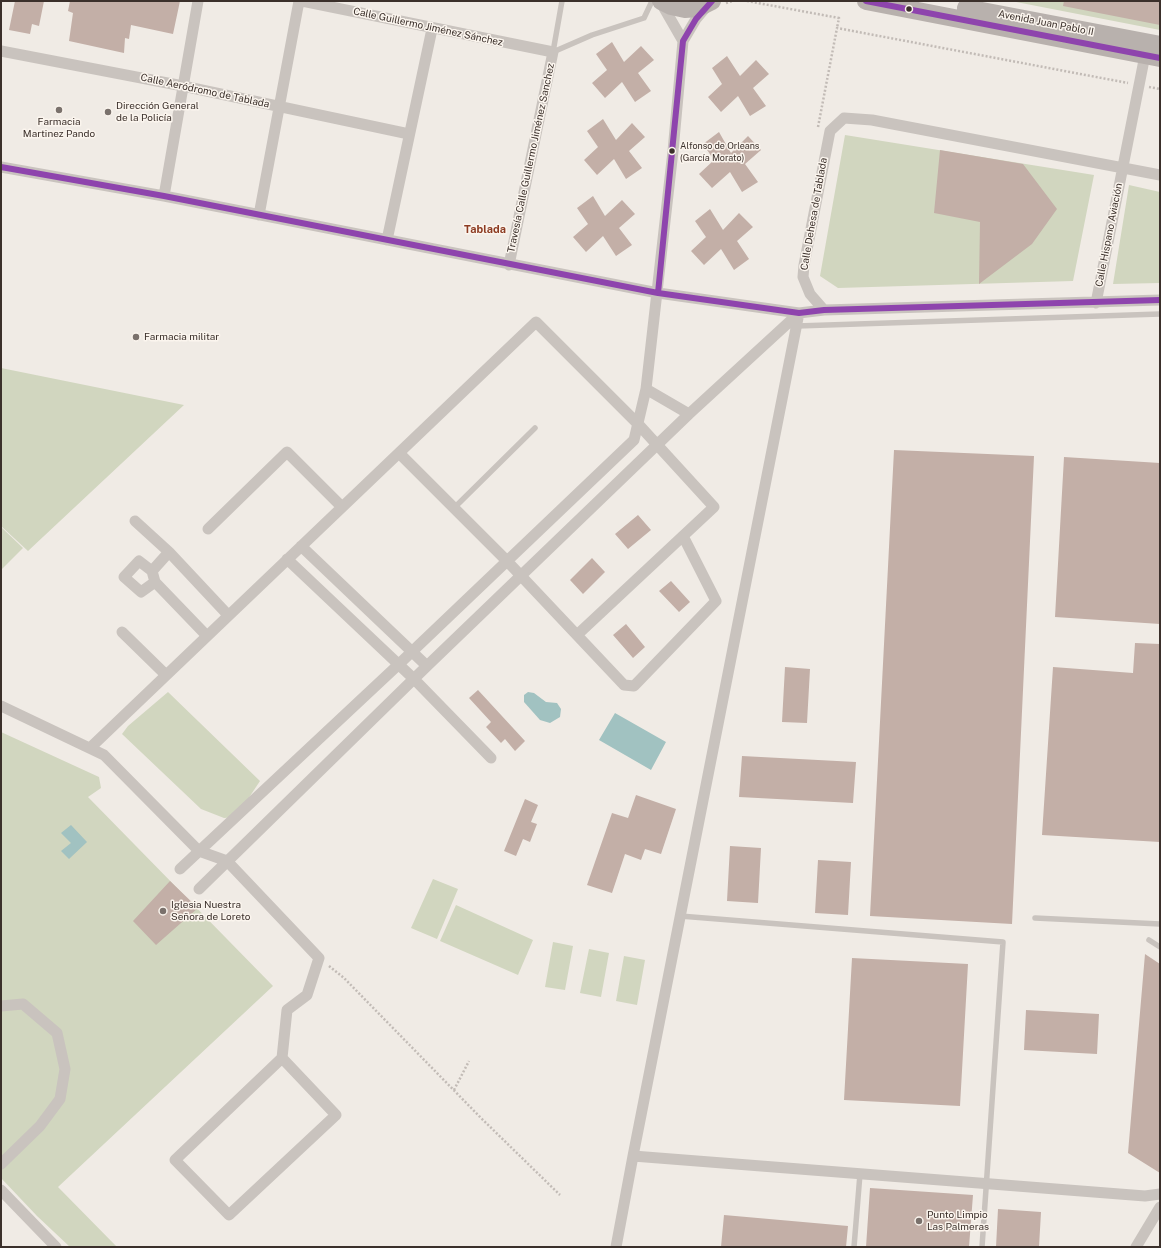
<!DOCTYPE html>
<html>
<head>
<meta charset="utf-8">
<style>
	body { margin:0 }
	#map { position:relative; width:1161px; height:1248px; overflow:hidden; background:#f0ebe5; font-family:"Public Sans",sans-serif }
	canvas { display:block }
	.frame { position:absolute; inset:0; border:2px solid #3b302b; pointer-events:none }
</style>
</head>
<body>
<div id="map">
<canvas width="1161" height="1248"></canvas>
<div class="frame"></div>
</div>
<script>
const g = document.querySelector('canvas').getContext('2d');
g.lineJoin = 'round';
function fill(path, color) {
  g.fillStyle = color;
  g.fill(path, 'evenodd');
}
function shape(rows) {
  const path = new Path2D();
  for (const r of rows) {
    path.moveTo(r[0], r[1]);
    for (let i = 2; i < r.length; i += 2) path.lineTo(r[i], r[i + 1]);
  }
  return path;
}
function trace(path, color, width, dash) {
  g.strokeStyle = color;
  g.lineWidth = width;
  g.lineCap = dash ? 'butt' : 'round';
  g.setLineDash(dash || []);
  g.stroke(path);
}
function label(font, color, halo, rows, align = 'center') {
  g.font = font + ' "Public Sans",sans-serif';
  g.lineWidth = 3;
  g.setLineDash([]);
  g.textBaseline = 'middle';
  g.strokeStyle = halo;
  g.fillStyle = color;
  for (const [text, x, y, turn = 0] of rows) {
    g.save();
    g.translate(x, y);
    g.rotate((+turn || 0) * Math.PI / 180);
    g.textAlign = isNaN(turn) ? turn : align;
    if (halo) g.strokeText(text, 0, 0);
    g.fillText(text, 0, 0);
    g.restore();
  }
}
fill(shape([
	[1011,1,1160,1,1160,30],
	[845,135,1094,175,1073,281,838,288,820,276],
	[1129,185,1160,192,1160,283,1113,284],
	[1,368,184,405,28,551,1,526],
	[1,527,23,548,1,570],
	[168,692,260,781,236,817,224,818,201,809,122,734,128,726],
	[1,732,99,777,101,788,88,797,273,986,58,1187,117,1247,70,1247,37,1216,1,1178],
	[433,879,458,889,437,939,411,928],
	[456,905,533,940,518,975,440,941],
	[553,942,573,946,565,990,545,987],
	[589,949,609,953,601,997,580,993],
	[624,956,645,960,637,1005,616,1001]
]), '#d1d6bf');
fill(shape([
	[528,692,534,693,546,702,557,703,561,709,560,717,550,723,540,720,524,702,524,695],
	[615,713,666,742,651,770,599,740],
	[71,825,87,842,69,859,61,851,71,843,61,833]
]), '#a1c2c1');
fill(shape([
	[15,1,44,1,39,26,32,24,30,34,9,30],
	[70,1,180,1,173,34,131,25,129,39,125,38,124,53,69,41,73,13,68,11],
	[1064,1,1160,1,1160,25,1063,6],
	[612,42,624,62,641,46,654,60,638,73,651,91,635,102,622,82,605,98,592,83,607,70,596,54],
	[727,56,740,76,756,60,769,74,753,88,766,106,750,116,738,96,721,112,708,97,722,84,712,68],
	[603,119,616,140,632,123,645,137,629,151,642,168,626,179,614,159,597,175,584,160,598,147,587,131],
	[719,132,731,153,748,136,761,150,745,164,758,182,742,192,730,172,712,188,699,174,714,160,703,144],
	[940,150,1023,164,1057,209,1032,244,979,284,980,222,934,213],
	[593,196,605,216,622,200,635,214,619,228,632,245,616,256,603,236,586,252,573,237,588,224,577,208],
	[710,209,723,230,739,213,753,227,737,241,749,259,734,270,721,249,704,265,691,251,706,237,695,221],
	[894,450,1034,456,1012,924,870,916],
	[1064,457,1160,463,1160,624,1055,617],
	[638,515,651,530,628,549,615,534],
	[592,558,605,572,583,594,570,580],
	[671,581,690,602,679,612,659,591],
	[626,624,645,647,633,658,613,635],
	[1135,643,1160,644,1160,842,1042,835,1053,667,1133,673],
	[785,667,810,669,807,723,782,722],
	[478,690,525,741,515,751,505,739,501,743,486,727,491,722,469,698],
	[742,756,856,762,853,803,739,797],
	[636,795,676,809,661,854,645,849,641,860,625,854,612,893,587,885,612,813,628,818],
	[525,799,538,805,531,822,537,824,530,842,523,839,516,856,504,851],
	[730,846,761,848,758,903,727,901],
	[818,860,851,862,848,915,815,913],
	[170,881,198,908,156,945,133,921],
	[1145,954,1160,964,1160,1173,1128,1153],
	[852,958,968,964,960,1106,844,1100],
	[1026,1010,1099,1014,1097,1054,1024,1050],
	[870,1188,973,1195,969,1247,866,1247],
	[998,1209,1041,1212,1039,1247,996,1247],
	[724,1215,848,1226,846,1247,721,1247]
]), '#c3afa7');
trace(shape([
	[747,1,839,18,837,28],
	[726,3,733,1],
	[1149,87,1160,89],
	[818,127,837,28,1128,83],
	[329,966,344,978,481,1118,560,1195],
	[454,1090,469,1061]
]), '#c2bbb6', 2.5, [2, 2]);
trace(shape([
	[553,52,592,35,644,18,652,1],
	[553,52,562,1],
	[797,326,1160,314],
	[454,508,535,428],
	[680,916,1003,942,982,1247],
	[1035,918,1160,924],
	[1149,940,1160,947],
	[854,1247,860,1174]
]), '#c9c3be', 5.5);
trace(shape([
	[302,1,553,52,509,265],
	[660,1,683,41],
	[1,51,183,86,409,134],
	[1,167,164,196,658,293,799,313,824,310,1160,300],
	[164,196,198,1],
	[259,215,299,1],
	[387,240,432,29],
	[1096,303,1145,55],
	[824,310,810,294,803,277,804,265,830,131,844,118,872,120,1160,175],
	[646,389,689,414],
	[399,453,507,561,624,685,634,686,716,601,683,536],
	[135,521,169,552,228,615],
	[208,529,287,452,342,507],
	[301,546,427,666],
	[287,559,414,679,491,758],
	[152,571,139,561,124,577,141,592,155,582,152,571,169,552],
	[155,582,207,636],
	[122,632,166,675],
	[1,706,104,755,199,851,227,861,319,958,307,995,287,1010,282,1058,175,1160,229,1215,336,1115,282,1058],
	[90,748,536,322,639,425,714,507,577,635],
	[180,869,398,665,634,440,646,389,673,151,683,41,696,19,707,6],
	[199,889,427,666,689,414,799,313],
	[1,1006,23,1004,57,1033,65,1069,60,1099,40,1126,1,1164],
	[633,1156,799,313],
	[1,1190,56,1247],
	[616,1247,633,1156,1145,1196,1160,1194],
	[1136,1247,1160,1207]
]), '#c9c3be', 11);
trace(shape([
	[661,1,671,6,685,9,698,8,712,1],
	[866,1,1160,58],
	[966,8,1160,45]
]), '#b8b1ad', 18);
trace(shape([
	[866,1,1160,58],
	[1,167,164,196,658,293,799,313,824,310,1160,300],
	[658,293,683,41,696,19,712,1]
]), '#8e44ad', 6);
for (const [x, y, r, color] of [
	[909,9,3.5,"#3b302b"],
	[59,110,4,"#7a716c"],
	[108,112,4,"#7a716c"],
	[672,151,3.5,"#3b302b"],
	[136,337,4,"#7a716c"],
	[163,911,4,"#7a716c"],
	[919,1221,4,"#7a716c"]
]) {
  const dot = new Path2D();
  dot.arc(x, y, r, 0, 2 * Math.PI);
  g.fillStyle = color;
  g.fill(dot);
  trace(dot, '#fbf5ee', 1.5);
}
label('9px', '#3b302b', '#fbf5ee', [
	["Alfonso de Orleans",680,146],
	["(García Morato)",680,158]
], 'left');
label('10px', '#3b302b', '#fbf5ee', [
	["Avenida Juan Pablo II",1046,23,11],
	["Calle Guillermo Jiménez Sánchez",428,27,12],
	["Calle Aeródromo de Tablada",205,91,12],
	["Travesía Calle Guillermo Jiménez Sanchez",531,158,-78],
	["Calle Dehesa de Tablada",814,214,-80],
	["Calle Hispano Aviación",1109,235,-79]
]);
label('10px', '#3b302b', '#fbf5ee', [
	["Dirección General",116,106],
	["de la Policía",116,118],
	["Farmacia",59,122,"center"],
	["Martinez Pando",59,134,"center"],
	["Farmacia militar",144,337],
	["Iglesia Nuestra",171,905],
	["Señora de Loreto",171,917],
	["Punto Limpio",927,1215],
	["Las Palmeras",927,1227]
], 'left');
label('bold 11px', '#8c3b22', '#fbf5ee', [
	["Tablada",485,230]
]);
</script>
</body>
</html>
